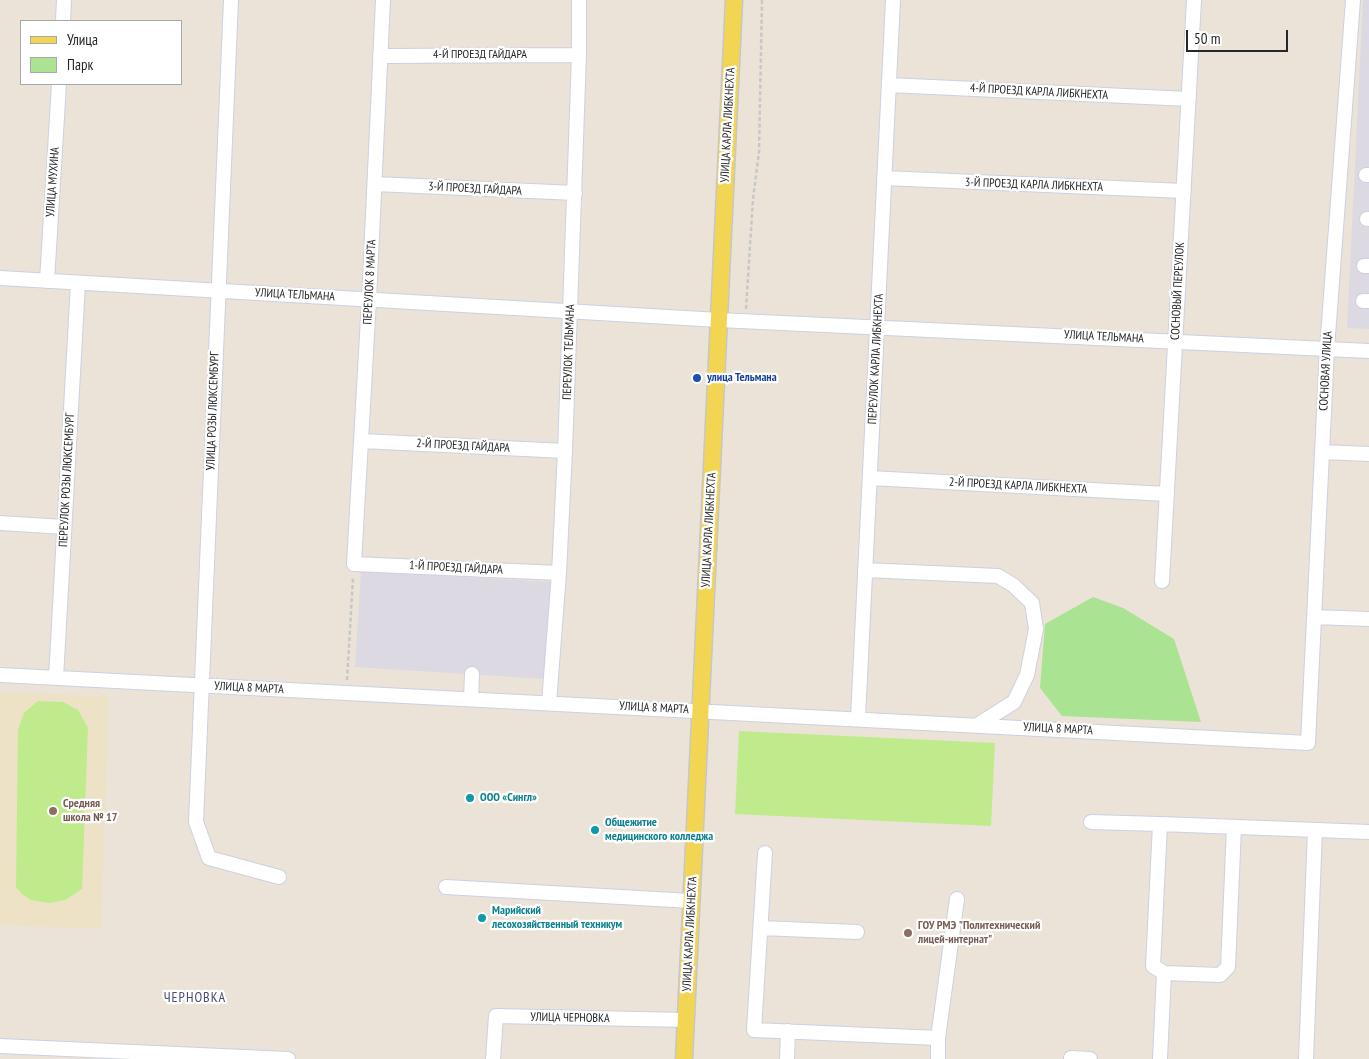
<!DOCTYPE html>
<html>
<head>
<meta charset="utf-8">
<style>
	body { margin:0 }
	#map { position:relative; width:1369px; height:1059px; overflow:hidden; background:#ebe3d8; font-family:"PT Sans Narrow",sans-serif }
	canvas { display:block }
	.legend { position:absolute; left:20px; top:20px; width:162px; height:65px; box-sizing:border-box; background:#fff; border:1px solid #a9a9a9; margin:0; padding:6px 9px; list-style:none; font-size:15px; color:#272727 }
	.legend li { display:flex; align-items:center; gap:10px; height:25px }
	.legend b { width:25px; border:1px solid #a9a9a9 }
	.scale { position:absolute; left:1186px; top:30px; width:102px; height:22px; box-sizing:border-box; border:2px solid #272727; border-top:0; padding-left:6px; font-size:15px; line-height:18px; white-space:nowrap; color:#272727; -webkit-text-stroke:4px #fff; paint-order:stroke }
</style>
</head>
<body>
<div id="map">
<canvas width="1369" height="1059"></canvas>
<ul class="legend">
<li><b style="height:6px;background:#f3d554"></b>Улица</li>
<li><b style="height:14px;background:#aae392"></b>Парк</li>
</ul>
<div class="scale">50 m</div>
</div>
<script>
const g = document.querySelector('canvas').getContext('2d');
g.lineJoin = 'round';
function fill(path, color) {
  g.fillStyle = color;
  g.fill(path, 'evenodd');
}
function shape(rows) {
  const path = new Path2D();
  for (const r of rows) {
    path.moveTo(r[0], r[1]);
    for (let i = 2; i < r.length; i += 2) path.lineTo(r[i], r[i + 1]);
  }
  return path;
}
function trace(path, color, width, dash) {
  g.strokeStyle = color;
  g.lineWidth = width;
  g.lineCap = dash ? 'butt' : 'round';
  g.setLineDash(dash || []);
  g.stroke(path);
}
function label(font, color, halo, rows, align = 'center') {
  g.font = font + ' "PT Sans Narrow",sans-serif';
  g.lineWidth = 4.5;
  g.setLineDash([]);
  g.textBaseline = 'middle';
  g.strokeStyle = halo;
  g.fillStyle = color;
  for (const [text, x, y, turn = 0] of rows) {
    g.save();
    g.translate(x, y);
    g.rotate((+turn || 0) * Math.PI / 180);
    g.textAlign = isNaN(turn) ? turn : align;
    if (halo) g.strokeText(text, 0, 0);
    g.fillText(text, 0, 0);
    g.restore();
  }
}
fill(shape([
	[1363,0,1369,0,1369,329,1347,328],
	[361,571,552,582,546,679,355,667]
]), '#dcd9e2');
fill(shape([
	[0,692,109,696,101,929,0,925]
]), '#ede2c6');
fill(shape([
	[1093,597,1123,608,1174,639,1201,722,1062,716,1040,688,1045,624]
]), '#aae392');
fill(shape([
	[38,701,63,702,78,710,88,728,82,889,65,900,49,903,31,900,22,894,16,887,18,730,24,713],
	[739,731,995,743,991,826,735,814]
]), '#bfeb8d');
const minor = shape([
	[231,0,196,822,209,858,279,877],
	[383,0,369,300,354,564,559,573],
	[63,21,64,0],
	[380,56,579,55],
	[889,85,1189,99],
	[1366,175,1369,175],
	[884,178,1184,191],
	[375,184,575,193],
	[1367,219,1369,219],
	[1364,266,1369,266],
	[0,278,719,320,1369,351],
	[47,281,59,84],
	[1363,301,1369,301],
	[362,441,565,451],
	[1322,452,1369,454],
	[870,478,1167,494],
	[0,523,64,527],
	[865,570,998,576,1013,585,1032,603,1036,629,1027,675,1014,702,979,724],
	[1162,581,1194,0],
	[1314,617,1369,619],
	[0,675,1308,743,1327,349,1353,0],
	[56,678,78,283],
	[471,699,472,674],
	[549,703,559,573,565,451,579,55,579,0],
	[858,718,893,0],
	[1091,822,1160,824],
	[765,853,754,1030,938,1038],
	[446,887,691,901],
	[761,928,857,932],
	[1164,973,1220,975,1228,967,1234,827],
	[0,1046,288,1059],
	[1071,1058,1090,1059],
	[493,1059,496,1016,686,1020],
	[787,1059,788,1031],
	[938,1059,938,1038,957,899],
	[1160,1059,1164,973,1153,966,1160,824,1369,832],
	[1306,1059,1315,830]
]);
const major = shape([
	[684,1059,734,0]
]);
trace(minor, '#cdd0e1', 16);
trace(major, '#c7c7c7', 19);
trace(shape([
	[746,309,753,199,759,152,762,0],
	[347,680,353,578]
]), '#c7c7c7', 2.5, [4, 2.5]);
trace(minor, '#fff', 14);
trace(major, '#f3d554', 16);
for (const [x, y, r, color] of [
	[697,378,5,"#1a4fb4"],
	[470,798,5,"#0f9aa8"],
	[53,811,5,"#8d6e63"],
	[595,830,5,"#0f9aa8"],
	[482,918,5,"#0f9aa8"],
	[908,933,5,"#8d6e63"]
]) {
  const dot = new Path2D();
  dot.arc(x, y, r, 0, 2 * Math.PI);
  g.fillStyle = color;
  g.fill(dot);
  trace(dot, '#fff', 2);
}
label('12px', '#272727', '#fff', [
	["4-Й ПРОЕЗД ГАЙДАРА",480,55],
	["4-Й ПРОЕЗД КАРЛА ЛИБКНЕХТА",1039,92,3],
	["УЛИЦА КАРЛА ЛИБКНЕХТА",728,125,-87],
	["УЛИЦА МУХИНА",53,182,-86],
	["3-Й ПРОЕЗД КАРЛА ЛИБКНЕХТА",1034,185,2],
	["3-Й ПРОЕЗД ГАЙДАРА",475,189,3],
	["ПЕРЕУЛОК 8 МАРТА",370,282,-87],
	["СОСНОВЫЙ ПЕРЕУЛОК",1178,291,-87],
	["УЛИЦА ТЕЛЬМАНА",295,295,3],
	["УЛИЦА ТЕЛЬМАНА",1104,337,3],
	["ПЕРЕУЛОК ТЕЛЬМАНА",569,352,-88],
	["ПЕРЕУЛОК КАРЛА ЛИБКНЕХТА",876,359,-87],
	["СОСНОВАЯ УЛИЦА",1326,371,-87],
	["УЛИЦА РОЗЫ ЛЮКСЕМБУРГ",213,411,-88],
	["2-Й ПРОЕЗД ГАЙДАРА",463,446,3],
	["ПЕРЕУЛОК РОЗЫ ЛЮКСЕМБУРГ",67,480,-87],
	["2-Й ПРОЕЗД КАРЛА ЛИБКНЕХТА",1018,486,3],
	["УЛИЦА КАРЛА ЛИБКНЕХТА",709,530,-87],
	["1-Й ПРОЕЗД ГАЙДАРА",456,568,3],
	["УЛИЦА 8 МАРТА",249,688,3],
	["УЛИЦА 8 МАРТА",654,708,3],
	["УЛИЦА 8 МАРТА",1058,729,3],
	["УЛИЦА КАРЛА ЛИБКНЕХТА",690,934,-87],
	["УЛИЦА ЧЕРНОВКА",570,1018,1]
]);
label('bold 12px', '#164399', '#fff', [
	["улица Тельмана",707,378]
], 'left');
label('bold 12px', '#0d838f', '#fff', [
	["ООО «Сингл»",480,798],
	["Общежитие",605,823],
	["медицинского колледжа",605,837],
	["Марийский",492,911],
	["лесохозяйственный техникум",492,925]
], 'left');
label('bold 12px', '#785e54', '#fff', [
	["Средняя",63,804],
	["школа № 17",63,818],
	["ГОУ РМЭ \"Политехнический",918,926],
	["лицей-интернат\"",918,940]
], 'left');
g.letterSpacing = '1px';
label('14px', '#474e78', '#fff', [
	["ЧЕРНОВКА",195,998]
]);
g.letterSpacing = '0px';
</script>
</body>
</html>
